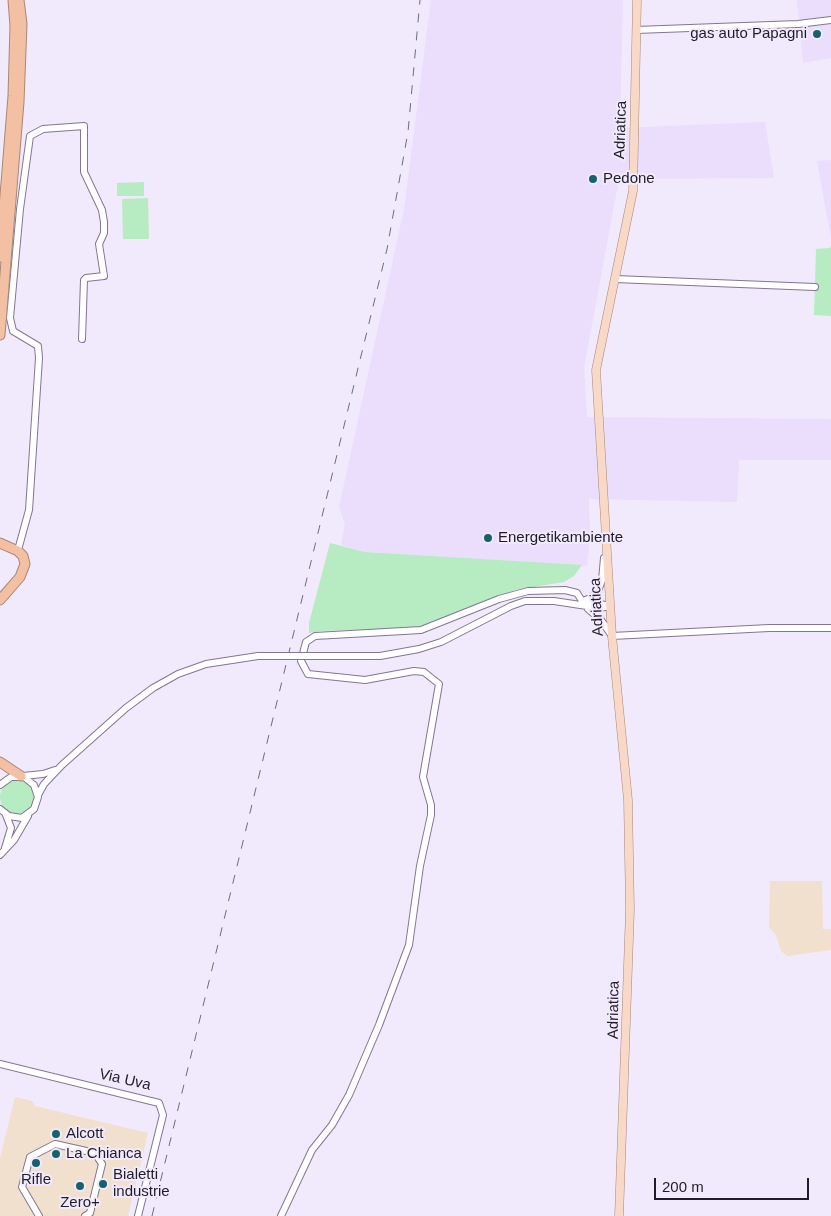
<!DOCTYPE html>
<html>
<head>
<meta charset="utf-8">
<style>
	body { margin:0 }
	#map { position:relative; width:831px; height:1216px; overflow:hidden; background:#f1e9fc; font-family:Helvetica,sans-serif }
	canvas { display:block }
	.scale { position:absolute; left:654px; top:1178px; width:155px; height:22px; box-sizing:border-box; border:2px solid #211c27; border-top:0; padding-left:6px; font-size:15px; line-height:18px; white-space:nowrap; color:#211c27; -webkit-text-stroke:4px #f1e9fc; paint-order:stroke }
</style>
</head>
<body>
<div id="map">
<canvas width="831" height="1216"></canvas>
<div class="scale">200 m</div>
</div>
<script>
const g = document.querySelector('canvas').getContext('2d');
g.lineJoin = 'round';
function fill(path, color) {
  g.fillStyle = color;
  g.fill(path, 'evenodd');
}
function shape(rows) {
  const path = new Path2D();
  for (const r of rows) {
    if (r.length === 3) {
      path.moveTo(r[0] + r[2], r[1]);
      path.arc(r[0], r[1], r[2], 0, 2 * Math.PI);
      continue;
    }
    path.moveTo(r[0], r[1]);
    for (let i = 2; i < r.length; i += 2) path.lineTo(r[i], r[i + 1]);
  }
  return path;
}
function trace(path, color, width, dash) {
  g.strokeStyle = color;
  g.lineWidth = width;
  g.lineCap = dash ? 'butt' : 'round';
  g.setLineDash(dash || []);
  g.stroke(path);
}
function label(font, color, halo, rows, align = 'center') {
  g.font = font + ' Helvetica,sans-serif';
  g.lineWidth = 4;
  g.setLineDash([]);
  g.textBaseline = 'middle';
  g.strokeStyle = halo;
  g.fillStyle = color;
  for (const [text, x, y, turn = 0] of rows) {
    g.save();
    g.translate(x, y);
    g.rotate((+turn || 0) * Math.PI / 180);
    g.textAlign = isNaN(turn) ? turn : align;
    if (halo) g.strokeText(text, 0, 0);
    g.fillText(text, 0, 0);
    g.restore();
  }
}
fill(shape([
	[770,881,822,881,823,929,831,929,831,950,787,956,781,951,776,935,769,927],
	[15,1097,32,1101,35,1106,148,1133,128,1216,0,1216,0,1158]
]), '#f2e0cf');
fill(shape([
	[431,0,623,0,620,128,765,122,774,178,619,179,584,368,587,417,831,419,831,460,739,460,737,502,589,499,590,537,587,566,365,552,341,545,345,524,339,507,404,209],
	[797,0,831,0,831,58,803,63],
	[831,160,831,239,817,161]
]), '#ebdefc');
fill(shape([
	[144,182,144,196,117,196,117,183],
	[148,198,149,239,123,239,122,199],
	[831,246,831,316,814,315,816,249,830,248],
	[330,543,365,552,582,565,574,576,564,582,515,590,429,624,411,628,320,631,309,633,309,623],
	[17,797,17]
]), '#b7ebc2');
const minor = shape([
	[636,30,798,24,831,20],
	[615,279,815,287],
	[18,550,29,510,39,358,38,346,13,331,10,318,20,209,30,136,43,129,84,126,84,172,102,210,104,222,104,233,99,244,104,276,86,278,84,280,82,339],
	[582,601,591,598,598,591,602,580,604,558],
	[585,601,610,606],
	[588,609,601,620,612,636,769,628,831,628],
	[315,656,380,656,419,649,441,642,511,606,525,601,554,601,600,608,610,606],
	[23,776,43,774,55,770],
	[0,785,11,777,24,777,34,785,38,797,34,809,22,818,9,816,0,809],
	[38,795,44,784,62,765,126,708,153,688,178,674,206,664,258,656],
	[5,848,11,828,6,815],
	[0,855,14,840,28,816],
	[0,1064,159,1103,163,1115,138,1216],
	[39,1216,22,1187,30,1157,55,1144,95,1153,102,1164,90,1213,85,1216],
	[281,1216,312,1150,332,1125,349,1095,379,1025,409,945,420,866,431,815,431,805,423,777,439,684,424,672,414,671,365,680,308,674,301,661,306,642,315,636,421,630,499,599,528,591,565,590,577,593,582,601]
]);
const major = shape([
	[619,1216,630,910,628,800,612,636,596,370,633,191,637,0]
]);
const highway = shape([
	[0,257,13,96,15,26,13,0],
	[0,335,19,102,22,24,19,0],
	[0,543,18,551,23,556,25,564,20,577,0,600],
	[0,762,21,776]
]);
trace(minor, '#837692', 8);
trace(major, '#aa8778', 9);
trace(highway, '#aa8778', 11);
trace(minor, '#fff', 6);
trace(major, '#f8d9c8', 8);
trace(highway, '#f4c0a3', 9);
trace(shape([
	[152,1216,387,249,408,132,420,0]
]), '#716b79', 1, [9, 9]);
const minorBridge = shape([
	[258,656,315,656]
]);
trace(minorBridge, '#837692', 8, []);
trace(minorBridge, '#fff', 6);
for (const [x, y, r, color] of [
	[817,34,5,"#15626c"],
	[593,179,5,"#15626c"],
	[488,538,5,"#15626c"],
	[56,1134,5,"#15626c"],
	[56,1154,5,"#15626c"],
	[36,1163,5,"#15626c"],
	[103,1184,5,"#15626c"],
	[80,1186,5,"#15626c"]
]) {
  const dot = new Path2D();
  dot.arc(x, y, r, 0, 2 * Math.PI);
  g.fillStyle = color;
  g.fill(dot);
  trace(dot, '#f1e9fc', 2);
}
label('15px', '#211c27', '#f1e9fc', [
	["gas auto Papagni",807,34,"right"],
	["Pedone",603,179],
	["Energetikambiente",498,538],
	["Alcott",66,1134],
	["La Chianca",66,1154],
	["Bialetti",113,1175],
	["industrie",113,1192],
	["Rifle",36,1180,"center"],
	["Zero+",80,1203,"center"]
], 'left');
label('15px', '#211c27', '#f1e9fc', [
	["Adriatica",621,130,-88],
	["Adriatica",597,607,-93],
	["Adriatica",614,1010,-89],
	["Via Uva",125,1080,13]
]);
</script>
</body>
</html>
